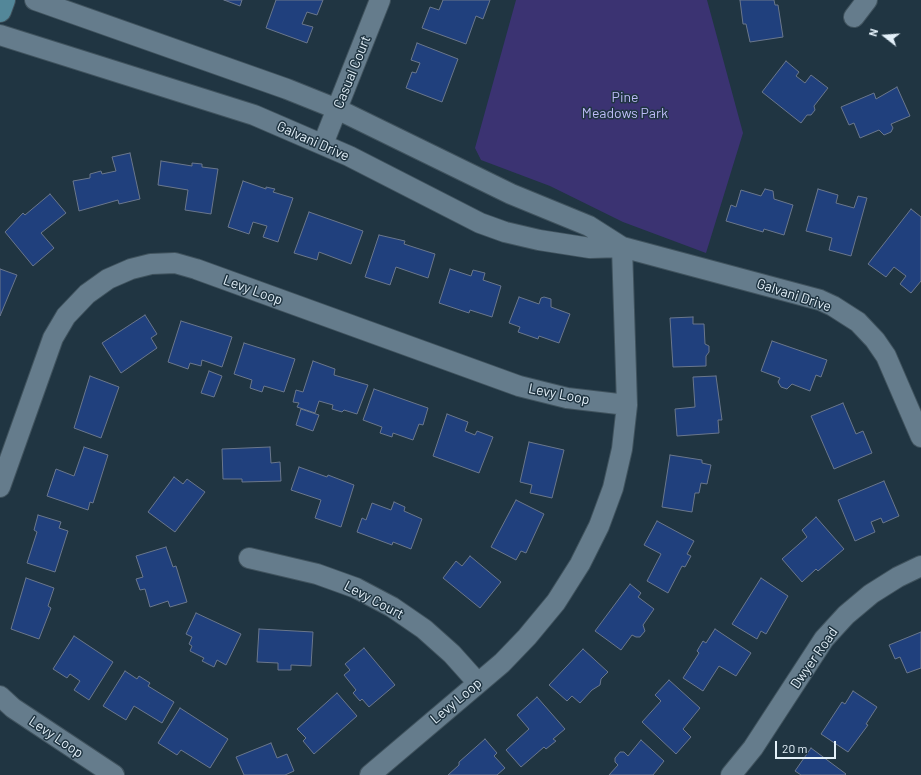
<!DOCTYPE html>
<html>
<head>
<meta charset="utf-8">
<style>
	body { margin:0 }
	#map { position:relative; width:921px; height:775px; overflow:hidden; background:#203542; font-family:Barlow,sans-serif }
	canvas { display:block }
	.north { position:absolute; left:865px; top:16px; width:40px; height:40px; -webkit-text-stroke:3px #203542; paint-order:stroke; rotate:287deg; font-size:11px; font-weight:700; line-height:16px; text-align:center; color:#e3f0f9 }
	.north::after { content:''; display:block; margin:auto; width:14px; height:18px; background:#e3f0f9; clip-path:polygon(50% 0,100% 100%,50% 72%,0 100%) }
	.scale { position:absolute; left:775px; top:741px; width:61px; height:18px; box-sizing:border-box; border:2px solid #e3f0f9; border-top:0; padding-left:5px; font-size:12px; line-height:14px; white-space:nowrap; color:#e3f0f9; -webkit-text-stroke:3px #203542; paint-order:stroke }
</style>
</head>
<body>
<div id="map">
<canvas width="921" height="775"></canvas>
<div class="north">N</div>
<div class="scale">20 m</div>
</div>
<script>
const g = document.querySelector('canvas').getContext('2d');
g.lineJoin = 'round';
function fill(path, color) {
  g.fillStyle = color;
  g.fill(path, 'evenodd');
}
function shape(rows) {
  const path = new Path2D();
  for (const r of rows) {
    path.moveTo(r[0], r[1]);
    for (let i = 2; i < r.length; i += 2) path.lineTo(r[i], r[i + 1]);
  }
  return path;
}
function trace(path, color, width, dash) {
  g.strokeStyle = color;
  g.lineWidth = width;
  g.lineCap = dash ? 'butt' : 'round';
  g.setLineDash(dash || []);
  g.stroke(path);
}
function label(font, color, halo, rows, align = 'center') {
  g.font = font + ' Barlow,sans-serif';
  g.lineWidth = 3;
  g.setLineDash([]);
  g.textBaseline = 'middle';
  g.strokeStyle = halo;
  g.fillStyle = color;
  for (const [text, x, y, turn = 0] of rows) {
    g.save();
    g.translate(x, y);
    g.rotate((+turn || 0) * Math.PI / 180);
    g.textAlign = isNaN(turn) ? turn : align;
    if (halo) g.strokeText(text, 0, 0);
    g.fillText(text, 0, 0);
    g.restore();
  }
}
fill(shape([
	[516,0,707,0,743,133,706,253,623,222,550,186,481,160,475,148]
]), '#3b3372');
const building = shape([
	[224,0,242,0,240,6,224,0],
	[276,0,323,0,317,15,307,12,302,24,313,27,307,43,266,28,276,0],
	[443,0,490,0,483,19,476,16,466,44,422,28,430,7,439,10,443,0],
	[740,0,774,0,775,5,778,5,783,37,750,42,746,24,743,24,740,0],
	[417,43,458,59,442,102,406,88,412,72,416,73,420,63,411,60,417,43],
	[786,61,799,72,796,76,805,83,811,75,828,88,814,106,815,110,811,115,807,115,801,123,762,92,786,61],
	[897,87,910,116,891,124,893,128,891,132,884,135,879,130,860,138,854,123,849,125,841,107,874,93,876,99,897,87],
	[130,153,140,199,119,204,118,200,79,211,73,181,90,178,90,174,101,171,102,174,116,171,112,157,130,153],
	[161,161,192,166,192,163,202,164,202,167,218,169,211,214,185,210,188,190,158,185,161,161],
	[243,181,266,189,266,187,275,189,273,192,293,198,278,242,263,237,267,226,253,222,249,234,228,227,243,181],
	[765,189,773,191,774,199,793,205,784,235,764,229,763,232,726,221,731,205,736,207,741,190,761,196,765,189],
	[818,189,838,195,836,203,854,208,858,196,867,198,851,256,829,250,832,238,806,231,818,189],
	[50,194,66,213,41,233,54,248,33,266,5,232,23,213,25,215,50,194],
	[911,209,921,217,921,281,911,293,900,284,906,276,894,267,886,277,868,264,911,209],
	[309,212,363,231,351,264,319,252,317,260,294,253,309,212],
	[379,235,405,241,404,244,435,254,428,278,396,267,390,285,365,277,379,235],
	[0,269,17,275,0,316,0,269],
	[450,269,471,276,473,270,485,273,483,280,501,286,492,317,470,310,469,313,439,303,450,269],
	[519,297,539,304,541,298,544,297,551,299,551,307,570,314,559,343,539,336,538,339,518,332,520,327,509,323,519,297],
	[145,315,157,334,151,338,157,348,121,373,102,343,145,315],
	[693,317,693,324,704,324,705,344,709,346,709,352,706,356,706,366,673,367,670,318,693,317],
	[181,321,232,337,222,367,202,360,201,366,190,363,188,369,168,362,181,321],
	[772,341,827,360,821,377,816,375,810,391,792,384,787,389,781,387,778,382,780,378,761,371,772,341],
	[244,343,295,359,284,392,264,386,262,392,250,388,252,380,234,374,244,343],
	[313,361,335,369,334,375,368,385,357,414,344,410,342,412,332,409,333,405,319,401,315,413,297,407,299,403,293,402,296,390,303,392,313,361],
	[209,371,222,376,214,397,201,393,209,371],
	[90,376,119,387,101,438,74,428,90,376],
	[716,376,722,420,718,420,719,433,677,436,675,409,695,407,693,377,716,376],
	[374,389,428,408,423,425,419,424,413,440,393,433,392,437,380,433,382,427,363,420,374,389],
	[843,403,856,434,863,431,872,453,834,469,811,416,843,403],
	[301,409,319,415,313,431,296,425,301,409],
	[447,414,468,422,465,431,475,435,477,431,493,437,479,473,433,456,447,414],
	[529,442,564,450,552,498,530,493,532,485,520,482,529,442],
	[84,447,108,455,93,503,90,502,88,510,47,496,56,469,74,476,84,447],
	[270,447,271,463,280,462,281,481,242,482,242,479,223,479,222,449,270,447],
	[670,455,702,460,702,463,711,465,707,484,701,483,699,493,695,493,692,512,662,507,670,455],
	[299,467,327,477,328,475,354,485,341,527,315,518,321,500,291,490,299,467],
	[174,477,183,484,187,479,205,492,175,532,148,512,174,477],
	[884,481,899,516,883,523,881,518,871,522,875,532,855,541,838,500,884,481],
	[516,500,544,514,526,553,521,551,516,560,491,547,516,500],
	[394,502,405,507,404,511,422,519,411,549,393,542,392,545,357,532,362,518,366,520,372,503,391,510,394,502],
	[38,515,61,522,59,528,68,531,55,572,27,563,37,532,34,530,38,515],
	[816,517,844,549,818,571,816,569,802,582,782,559,807,537,802,530,816,517],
	[657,521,694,541,687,554,691,556,685,567,682,566,668,593,647,581,661,554,644,545,657,521],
	[166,547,173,567,176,566,187,602,170,607,168,601,150,607,145,589,140,590,136,579,143,577,136,556,166,547],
	[470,556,501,582,480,608,443,578,456,561,462,566,470,556],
	[26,578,54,588,48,606,51,608,39,639,11,629,26,578],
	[761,578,788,596,766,634,761,631,757,639,732,624,761,578],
	[630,584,641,593,638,597,654,609,643,625,645,631,640,637,636,637,632,635,621,650,595,631,630,584],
	[196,613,241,634,226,665,217,660,214,667,202,661,204,658,190,651,192,646,189,644,192,637,186,634,196,613],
	[259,629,313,632,311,666,291,665,291,670,278,670,278,663,257,662,259,629],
	[715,629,751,653,736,676,719,666,703,691,683,678,699,653,697,651,703,641,706,643,715,629],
	[921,632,921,668,907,673,900,657,895,659,889,645,921,632],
	[74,636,113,662,89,700,74,690,80,681,70,674,67,678,53,669,74,636],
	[364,648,395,685,369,707,362,699,360,701,353,693,356,690,344,675,350,670,345,664,364,648],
	[583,649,608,672,601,679,600,685,592,690,580,703,572,696,567,701,549,685,583,649],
	[125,671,137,679,139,676,150,683,148,686,174,702,162,723,134,706,126,720,103,706,125,671],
	[669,680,700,708,683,729,691,737,676,754,642,722,661,701,655,695,669,680],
	[853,691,877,707,866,724,868,725,848,752,821,734,842,702,845,704,853,691],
	[337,693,357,716,314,754,303,741,306,738,297,729,337,693],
	[537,697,565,729,553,739,556,741,546,749,544,747,521,767,506,750,529,729,517,715,537,697],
	[180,708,228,739,210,768,181,750,177,755,158,743,180,708],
	[485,739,497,753,494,756,505,768,497,775,448,775,459,765,459,762,485,739],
	[641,740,664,761,653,775,609,775,618,765,615,762,615,758,620,752,624,752,628,756,641,740],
	[271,743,277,758,287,754,294,771,285,775,244,775,236,757,271,743],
	[811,748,846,774,845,775,801,775,795,771,811,748]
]);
fill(building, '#20407d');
trace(building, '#6a778c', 1);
const minor = shape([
	[35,0,287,89,337,109,511,194,589,226,622,247],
	[854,17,867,0],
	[0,35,254,115,349,156,480,223,505,232,539,240,590,248,622,247,820,300,833,306,858,322,875,340,886,356,921,437],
	[323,144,380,0],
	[0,487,53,338,66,316,87,294,108,279,131,269,151,264,175,263,196,269,519,386,567,398,627,405],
	[249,558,317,574,356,588,392,607,424,629,452,654,478,683],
	[0,696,13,708,114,775],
	[370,775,502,663,527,637,556,602,580,564,599,526,613,488,622,449,627,405,622,247],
	[731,775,753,748,824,639,846,615,871,594,898,577,921,566]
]);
const secondary = shape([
	[0,11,4,0]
]);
trace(minor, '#40535e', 22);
trace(secondary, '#40535e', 24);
trace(minor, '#657c8c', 20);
trace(secondary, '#538799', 22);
label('14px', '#e3f0f9', '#203542', [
	["Casual Court",352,72,-68],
	["Galvani Drive",313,141,24],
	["Levy Loop",253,290,20],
	["Galvani Drive",794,295,18],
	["Levy Loop",559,394,11],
	["Levy Court",374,600,28],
	["Dwyer Road",814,658,-55],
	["Levy Loop",456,701,-40],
	["Levy Loop",56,737,34]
]);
label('14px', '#bdbbf7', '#203542', [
	["Pine",625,97],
	["Meadows Park",625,113]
]);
</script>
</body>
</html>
